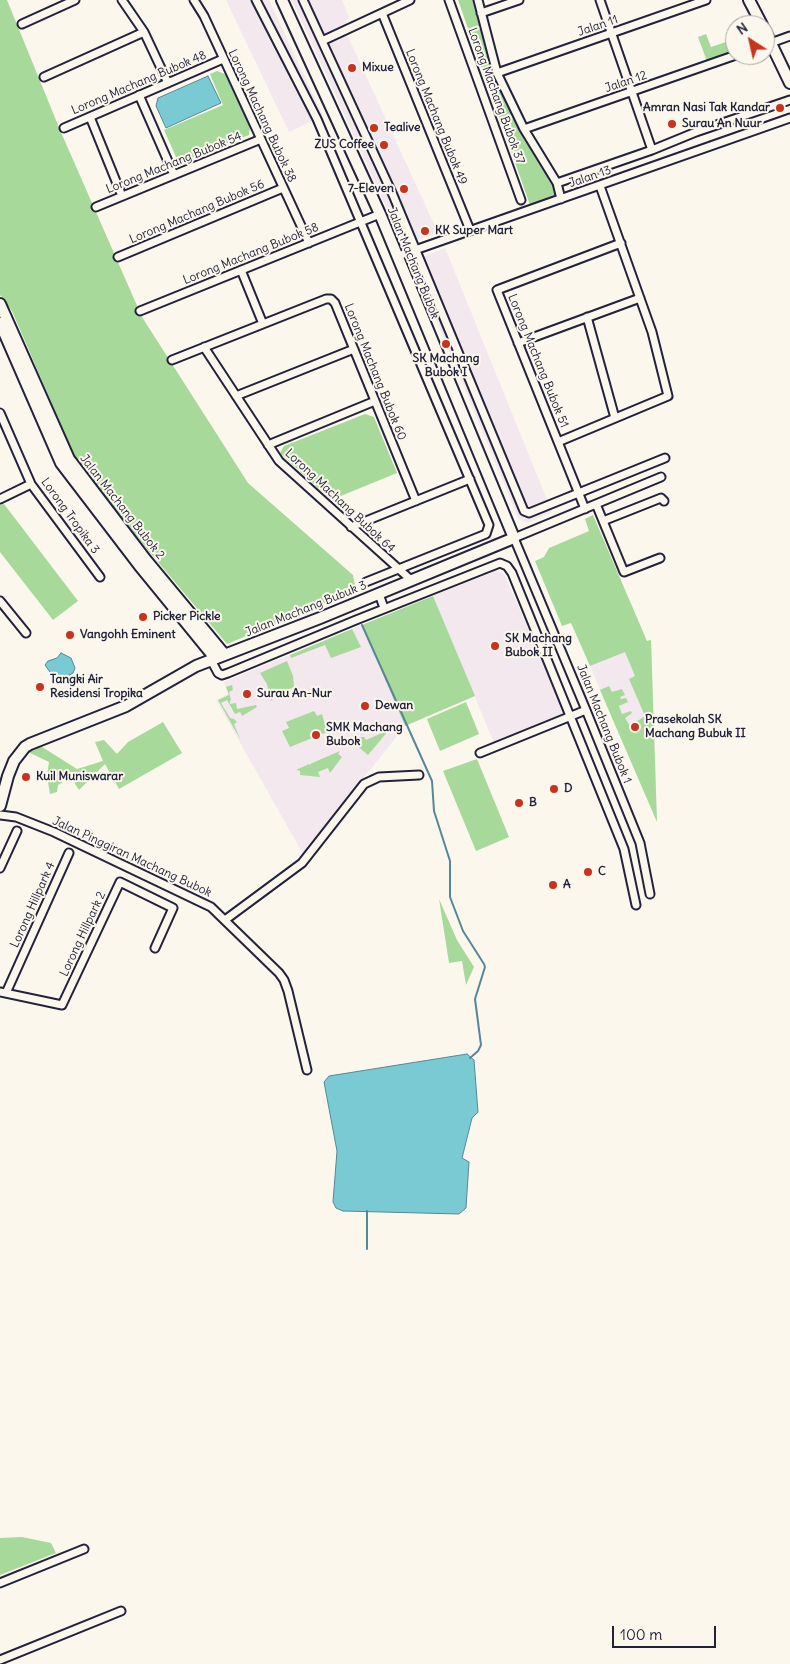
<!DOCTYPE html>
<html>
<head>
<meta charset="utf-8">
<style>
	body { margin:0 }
	#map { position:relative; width:790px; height:1664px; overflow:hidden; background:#fbf7ec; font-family:Delius,sans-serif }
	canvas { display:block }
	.north { position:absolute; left:725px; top:15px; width:50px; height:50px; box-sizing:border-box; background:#fbf7ec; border:1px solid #a4a2a5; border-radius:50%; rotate:325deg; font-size:14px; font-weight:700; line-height:20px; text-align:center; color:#22223b }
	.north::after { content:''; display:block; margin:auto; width:18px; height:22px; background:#c8321e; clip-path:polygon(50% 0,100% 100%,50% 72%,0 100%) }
	.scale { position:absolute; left:612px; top:1626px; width:104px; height:22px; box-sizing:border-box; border:2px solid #22223b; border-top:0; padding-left:6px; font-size:15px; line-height:18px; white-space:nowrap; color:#22223b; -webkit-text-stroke:4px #fbf7ec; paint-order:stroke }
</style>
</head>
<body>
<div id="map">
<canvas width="790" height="1664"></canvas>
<div class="north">N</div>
<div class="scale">100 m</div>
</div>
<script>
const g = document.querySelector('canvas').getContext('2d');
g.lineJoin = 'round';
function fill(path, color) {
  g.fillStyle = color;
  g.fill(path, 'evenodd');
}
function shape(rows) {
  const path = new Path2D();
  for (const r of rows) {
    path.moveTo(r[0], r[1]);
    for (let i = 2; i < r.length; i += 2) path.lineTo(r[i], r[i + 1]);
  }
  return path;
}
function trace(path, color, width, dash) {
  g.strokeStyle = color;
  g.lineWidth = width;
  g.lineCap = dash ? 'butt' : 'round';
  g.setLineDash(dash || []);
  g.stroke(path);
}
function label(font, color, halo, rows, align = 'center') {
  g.font = font + ' Delius,sans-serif';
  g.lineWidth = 4;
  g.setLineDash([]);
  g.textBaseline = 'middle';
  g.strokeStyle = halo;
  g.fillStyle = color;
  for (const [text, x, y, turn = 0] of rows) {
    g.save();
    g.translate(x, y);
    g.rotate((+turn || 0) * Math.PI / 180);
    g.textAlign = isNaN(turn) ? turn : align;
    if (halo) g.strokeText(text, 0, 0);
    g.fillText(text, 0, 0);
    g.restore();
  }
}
fill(shape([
	[226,0,269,0,323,116,289,132],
	[292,0,342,0,349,17,344,28,438,233,403,244],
	[445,248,552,512,527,523,518,518,412,261],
	[496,571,504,574,566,714,494,743,433,596],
	[362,625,405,726,303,854,216,700,228,694,224,682],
	[651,640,657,822,590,666]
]), '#f2e8ee');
fill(shape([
	[0,0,7,0,60,130,142,317,248,483,353,575,356,590,227,644,137,537,74,455,12,311,0,295],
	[458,0,475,0,474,5,495,77,510,112,525,141,536,157,550,172,558,191,556,196,530,205],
	[706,34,711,47,726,42,728,50,735,47,735,54,708,64,698,37],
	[217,71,225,74,250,126,249,135,184,161,177,159,164,130,223,105,210,74],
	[365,414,374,417,397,473,331,500,280,453,284,446],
	[4,504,78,601,53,620,0,552,0,505],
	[593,515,647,641,651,640,657,822,600,690,609,686,612,692,622,689,625,695,620,697,621,699,626,698,628,702,619,706,622,714,631,711,632,713,625,718,630,726,645,716,629,679,635,676,625,652,590,666,571,623,562,626,535,561,544,557,549,548,589,531,585,519],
	[433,596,475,696,405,726,362,625],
	[352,629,361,647,331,658,325,645,291,658,290,655],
	[287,661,293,676,294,687,278,694,271,701,267,684,260,673],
	[232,685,233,690,229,692,231,700,230,701,230,704,236,703,237,709,256,705,257,707,242,716,240,712,235,714,227,700,221,703,230,718,234,719,237,722,234,724,240,739,218,700,229,695,226,687],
	[466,702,479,734,440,751,427,719],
	[314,711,317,716,322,714,327,732,290,747,282,731,289,728,286,722],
	[163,722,182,753,119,789,105,764,79,790,75,784,73,772,63,773,62,783,58,785,57,792,50,794,47,776,49,762,28,752,39,745,77,769,103,761,95,742,104,740,117,754,128,742],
	[389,730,368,755,355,744,357,742,356,737,364,737,366,740],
	[340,751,338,754,342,757,330,773,328,768,318,772,320,777,300,775,300,771,296,770,309,764,311,766,310,764],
	[477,759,509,837,476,851,443,771],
	[439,899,457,940,474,967,466,985,462,961,449,963],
	[22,1537,51,1543,56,1553,0,1575,0,1538]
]), '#a7d99b');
const water = shape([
	[208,76,221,103,166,128,156,106,158,98,208,76],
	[61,653,71,658,75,668,73,673,57,682,45,665,48,661,57,658,61,653],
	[467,1054,474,1060,478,1112,472,1118,462,1158,469,1162,466,1208,459,1214,343,1211,336,1208,333,1202,337,1151,324,1082,329,1076,467,1054]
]);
fill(water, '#7acad4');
trace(water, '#578797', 1);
trace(shape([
	[362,625,432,781,434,811,450,861,450,897,463,931,484,964,485,967,475,999,481,1045,478,1051,470,1058],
	[367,1211,367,1249]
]), '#578797', 2);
const street = shape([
	[122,0,144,32,168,83],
	[194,0,204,16,309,243],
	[256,0,317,119,489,525,486,534,366,582],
	[303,0,393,195,524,511,529,513,665,458],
	[449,0,521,200],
	[478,0,497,73,524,129,557,183,561,199],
	[600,0,652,150],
	[382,13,470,230],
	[481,13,519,0],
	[22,24,75,0],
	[322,41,410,0],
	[765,45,790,36],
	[497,73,706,0],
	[44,77,144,32],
	[139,95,174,175],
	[90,117,122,196],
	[64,128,223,59],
	[524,129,736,55],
	[557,183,652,150,696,132,790,100],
	[96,207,261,139],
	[398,256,790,118],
	[118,257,283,188],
	[241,270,263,324],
	[140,311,380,214],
	[587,317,615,418],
	[518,343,640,298],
	[204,347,279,461,411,580],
	[172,360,326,299,331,299,335,303,416,501],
	[236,396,354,349],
	[0,413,31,484,100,577],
	[558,442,668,396,652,332,600,186],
	[268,445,375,401],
	[0,499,31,484],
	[596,504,624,572,660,558],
	[585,509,497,290,621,243],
	[603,521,661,498,664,501],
	[351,527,470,479],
	[379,594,384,608],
	[0,601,26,633],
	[211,660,218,673,222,675,228,673,356,620,500,563,507,566,512,573,624,849,636,905],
	[480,753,586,710],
	[0,815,16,817,54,832,211,907,279,973,284,980,288,991,307,1070],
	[0,868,17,831],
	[650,894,640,843,586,710,514,538,661,477],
	[225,920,302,863,364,784,379,777,419,775],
	[0,992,62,1005,120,882,173,908,155,948],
	[6,993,69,853],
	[0,1583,84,1549],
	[0,1660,121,1611]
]);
const secondary = shape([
	[749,0,762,25],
	[765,31,790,83],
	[0,304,69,459,146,560,224,654],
	[0,323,61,463,139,565,215,658],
	[0,806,8,776,14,761,25,747,30,744,126,706,196,666,320,618,514,538,380,214,282,0]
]);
trace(street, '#22223b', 11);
trace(secondary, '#22223b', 14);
trace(street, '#fbf7ec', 7);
trace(secondary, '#fbf7ec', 10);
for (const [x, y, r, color] of [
	[352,68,5,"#c8321e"],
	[780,108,5,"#c8321e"],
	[672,124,5,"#c8321e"],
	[374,128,5,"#c8321e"],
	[384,145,5,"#c8321e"],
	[404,189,5,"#c8321e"],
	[425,231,5,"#c8321e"],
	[446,344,5,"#c8321e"],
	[143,617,5,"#c8321e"],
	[70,635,5,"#c8321e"],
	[495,646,5,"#c8321e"],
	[40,687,5,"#c8321e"],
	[247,694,5,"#c8321e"],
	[365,706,5,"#c8321e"],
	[635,727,5,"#c8321e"],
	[316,735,5,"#c8321e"],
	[26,777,5,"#c8321e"],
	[554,789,5,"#c8321e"],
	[519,803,5,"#c8321e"],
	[588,872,5,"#c8321e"],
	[553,885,5,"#c8321e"]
]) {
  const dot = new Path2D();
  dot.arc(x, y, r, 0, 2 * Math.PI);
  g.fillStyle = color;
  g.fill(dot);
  trace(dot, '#fbf7ec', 2);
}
label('12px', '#22223b', '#fbf7ec', [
	["Jalan 11",598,26,-19],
	["Jalan 12",626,82,-19],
	["Lorong Machang Bubok 48",139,83,-23],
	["Lorong Machang Bubok 37",496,96,70],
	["Lorong Machang Bubok 38",262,116,65],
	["Lorong Machang Bubok 49",436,117,68],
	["Lorong Machang Bubok 54",174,163,-22],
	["Jalan 13",590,177,-19],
	["Lorong Machang Bubok 56",197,212,-23],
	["Lorong Machang Bubok 58",251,254,-22],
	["Jalan Machang Bubok",413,263,68],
	["Lorong Machang Bubok 51",538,361,68],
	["Lorong Machang Bubok 60",375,372,68],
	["Lorong Machang Bubok 64",340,501,43],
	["Jalan Machang Bubok 2",122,507,52],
	["Lorong Tropika 3",70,516,54],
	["Jalan Machang Bubuk 3",306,609,-22],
	["Jalan Machang Bubok 1",604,724,68],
	["Jalan Pinggiran Machang Bubok",132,857,25],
	["Lorong Hillpark 4",33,905,-66],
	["Lorong Hillpark 2",83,934,-65]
]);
label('bold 12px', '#22223b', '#fbf7ec', [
	["Mixue",362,68],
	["Amran Nasi Tak Kandar",770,108,"right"],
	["Surau An Nuur",682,124],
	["Tealive",384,128],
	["ZUS Coffee",374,145,"right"],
	["7-Eleven",394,189,"right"],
	["KK Super Mart",435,231],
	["SK Machang",446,359,"center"],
	["Bubok I",446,373,"center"],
	["Picker Pickle",153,617],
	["Vangohh Eminent",80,635],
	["SK Machang",505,639],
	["Bubok II",505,653],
	["Tangki Air",50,680],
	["Residensi Tropika",50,694],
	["Surau An-Nur",257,694],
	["Dewan",375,706],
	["Prasekolah SK",645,720],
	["Machang Bubuk II",645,734],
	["SMK Machang",326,728],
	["Bubok",326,742],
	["Kuil Muniswarar",36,777],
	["D",564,789],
	["B",529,803],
	["C",598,872],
	["A",563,885]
], 'left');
</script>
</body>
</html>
